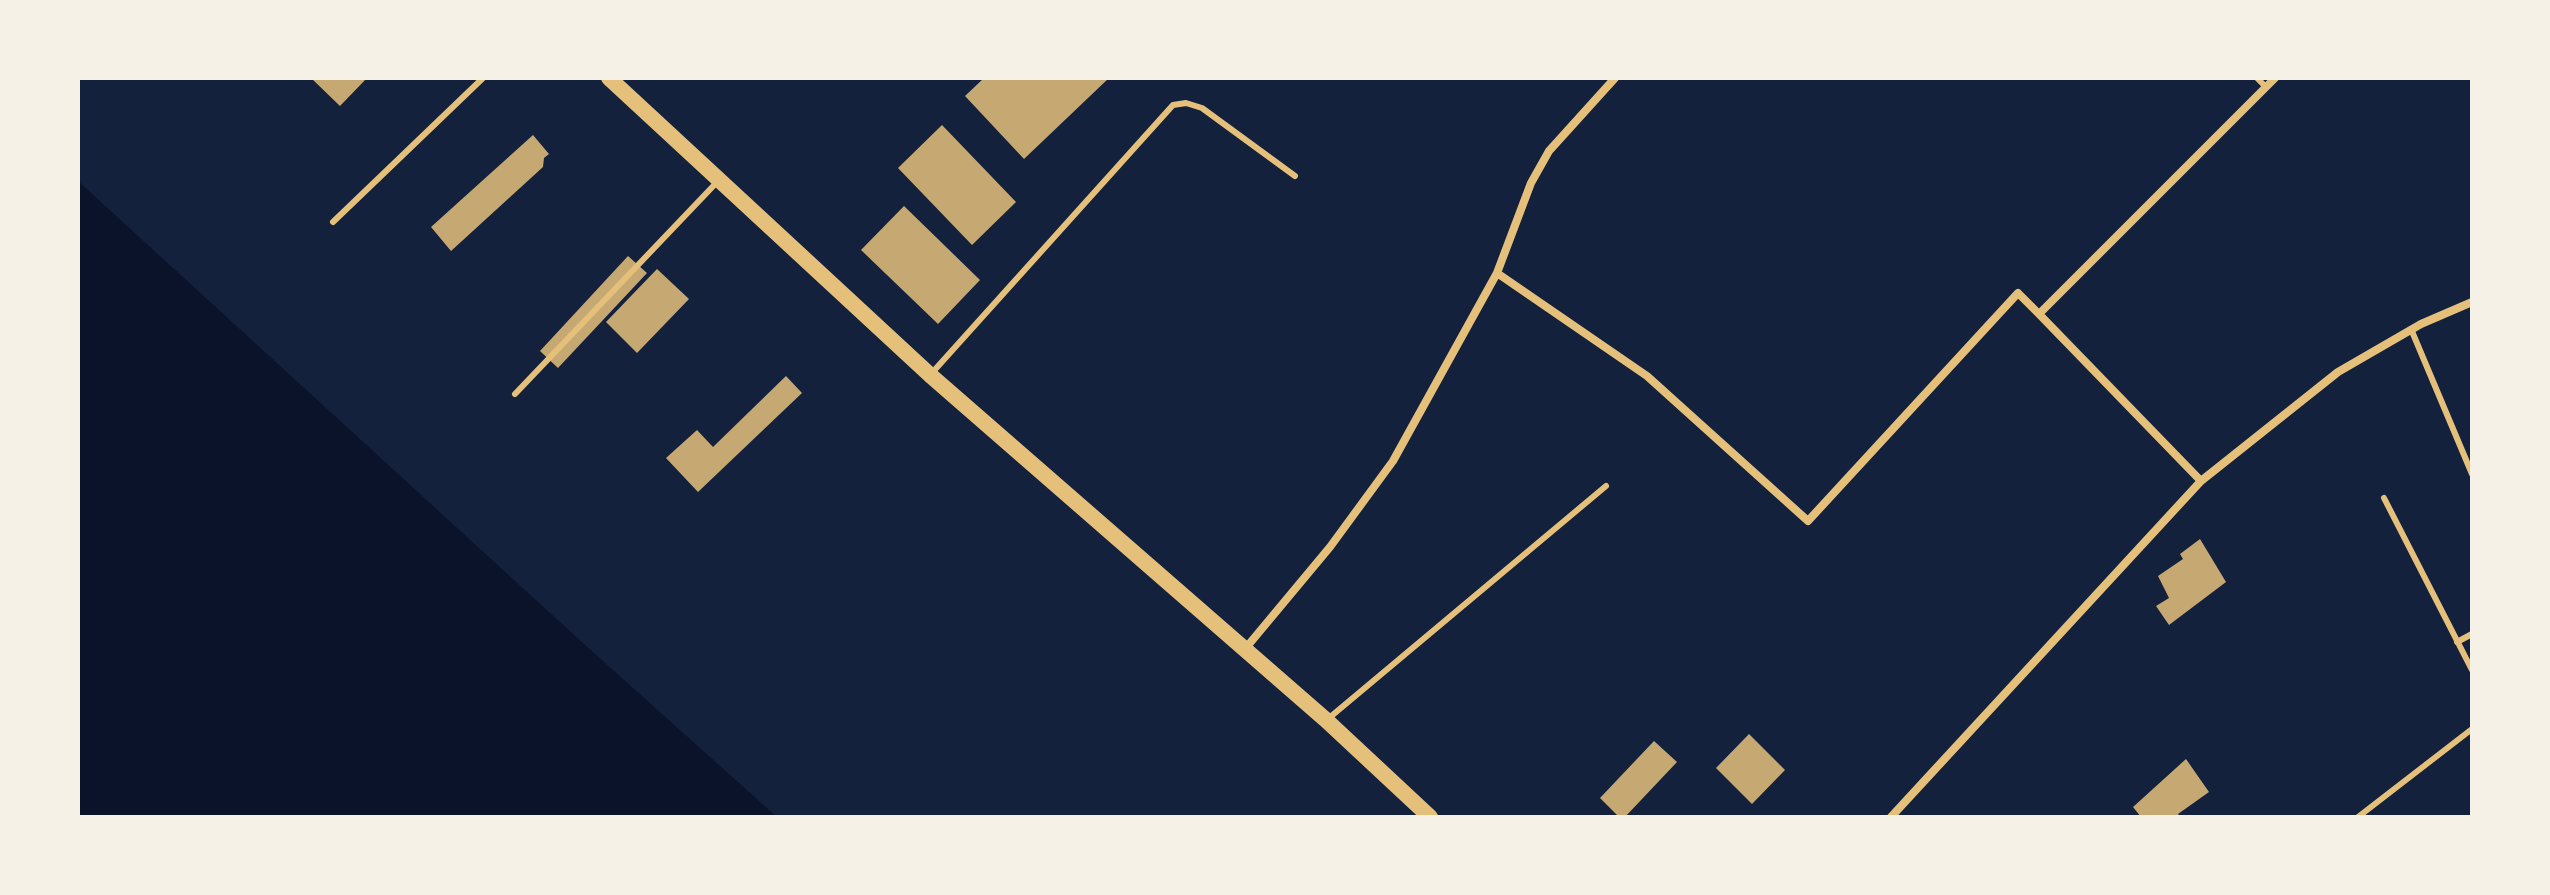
<!DOCTYPE html>
<html>
<head>
<meta charset="utf-8">
<style>
	body { margin:0 }
	#map { position:relative; width:2550px; height:895px; overflow:hidden; background:#14213d; font-family:Raleway,sans-serif }
	canvas { display:block }
	.frame { position:absolute; inset:0; border:80px solid #f6f1e7; pointer-events:none }
</style>
</head>
<body>
<div id="map">
<canvas width="2550" height="895"></canvas>
<div class="frame"></div>
</div>
<script>
const g = document.querySelector('canvas').getContext('2d');
g.lineJoin = 'round';
function fill(path, color) {
  g.fillStyle = color;
  g.fill(path, 'evenodd');
}
function shape(rows) {
  const path = new Path2D();
  for (const r of rows) {
    path.moveTo(r[0], r[1]);
    for (let i = 2; i < r.length; i += 2) path.lineTo(r[i], r[i + 1]);
  }
  return path;
}
function trace(path, color, width, dash) {
  g.strokeStyle = color;
  g.lineWidth = width;
  g.lineCap = dash ? 'butt' : 'round';
  g.setLineDash(dash || []);
  g.stroke(path);
}
fill(shape([
	[78,181,584,644,777,817,78,817]
]), '#0b132b');
fill(shape([
	[311,78,367,78,340,106],
	[984,78,1109,78,1024,159,965,96],
	[942,125,1016,202,972,245,898,168],
	[533,135,549,154,544,158,543,167,451,251,431,227],
	[904,206,980,280,938,324,861,250],
	[628,256,647,273,558,368,540,351],
	[657,269,689,299,637,353,606,322],
	[786,376,802,393,698,492,666,458,697,430,713,447],
	[2200,539,2226,582,2169,625,2156,606,2169,598,2158,576,2183,559,2180,554],
	[1749,734,1785,770,1752,804,1716,768],
	[1654,741,1677,762,1625,817,1619,817,1600,798],
	[2186,759,2209,792,2178,814,2180,817,2141,817,2133,807]
]), '#c6a872');
trace(shape([
	[2257,78,2266,87],
	[333,222,483,78],
	[2411,329,2472,474],
	[931,374,1173,105,1186,103,1202,108,1295,176],
	[515,394,719,180],
	[2384,498,2472,670],
	[2457,642,2472,634],
	[1329,718,1606,486],
	[2358,817,2472,729]
]), '#e5c07b', 6);
trace(shape([
	[1497,273,1647,376,1808,521,2018,293,2039,314],
	[2201,481,2039,314,2275,78],
	[1245,649,1330,547,1393,461,1497,273,1531,183,1549,151,1615,78],
	[1891,817,2201,481,2338,372,2421,324,2472,302]
]), '#e5c07b', 8);
trace(shape([
	[609,78,930,375,1326,720,1430,817]
]), '#e5c07b', 16);
</script>
</body>
</html>
